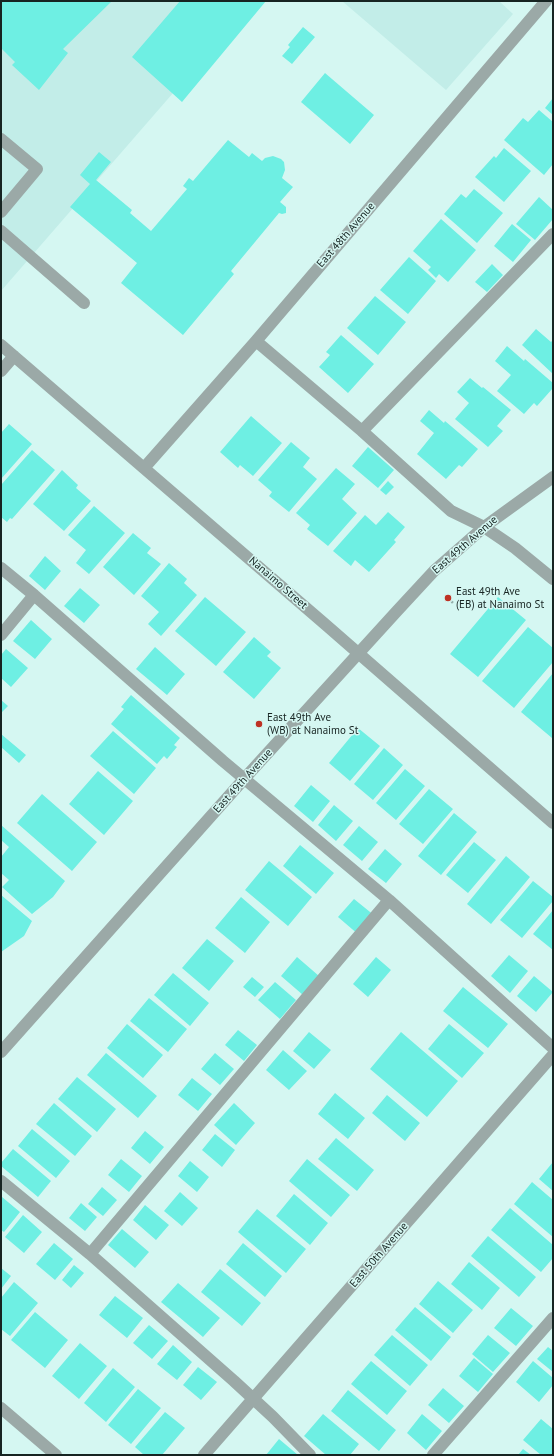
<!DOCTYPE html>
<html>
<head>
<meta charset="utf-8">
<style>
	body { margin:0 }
	#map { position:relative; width:554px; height:1456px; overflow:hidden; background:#d5f7f2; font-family:"PT Sans",sans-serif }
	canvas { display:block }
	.frame { position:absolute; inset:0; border:2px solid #172422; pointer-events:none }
</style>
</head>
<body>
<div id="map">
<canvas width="554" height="1456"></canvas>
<div class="frame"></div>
</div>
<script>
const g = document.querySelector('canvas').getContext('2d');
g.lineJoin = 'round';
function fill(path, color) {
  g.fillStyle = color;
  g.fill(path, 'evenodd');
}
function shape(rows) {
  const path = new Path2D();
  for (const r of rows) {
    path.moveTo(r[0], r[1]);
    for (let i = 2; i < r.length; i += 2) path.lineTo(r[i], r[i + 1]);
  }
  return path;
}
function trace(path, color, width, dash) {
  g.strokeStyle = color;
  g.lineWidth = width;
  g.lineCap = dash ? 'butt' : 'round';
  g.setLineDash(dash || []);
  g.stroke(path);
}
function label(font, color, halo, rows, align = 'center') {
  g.font = font + ' "PT Sans",sans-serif';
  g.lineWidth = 3;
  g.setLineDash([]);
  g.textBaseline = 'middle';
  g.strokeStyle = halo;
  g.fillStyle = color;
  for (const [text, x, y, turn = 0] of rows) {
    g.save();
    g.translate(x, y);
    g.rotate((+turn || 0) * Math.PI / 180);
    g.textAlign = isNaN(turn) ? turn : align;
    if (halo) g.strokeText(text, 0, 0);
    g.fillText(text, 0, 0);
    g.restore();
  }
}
fill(shape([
	[1,1,253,1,1,291],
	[342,1,499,1,513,14,446,90]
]), '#c2ede8');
fill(shape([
	[1,1,112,1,63,49,68,53,39,90,12,65,15,62,1,48],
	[180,1,266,1,182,102,132,57],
	[303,27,315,37,292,64,282,56,290,47,288,45],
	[325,73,374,115,350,144,301,102],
	[553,98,553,115,545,108],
	[539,110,553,122,553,164,544,175,504,140,523,118,528,122],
	[228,140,249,157,252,153,262,161,265,158,273,156,281,159,284,162,285,170,282,178,293,187,280,202,286,207,286,213,282,214,279,213,231,271,234,274,183,335,121,283,137,263,70,207,90,184,80,175,99,152,111,162,96,180,132,210,130,213,151,231,187,189,183,186,189,178,193,181],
	[504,148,531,171,504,202,475,177,494,156,496,158],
	[474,189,503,213,477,243,444,214,461,194,466,198],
	[539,197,553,210,553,219,535,240,516,224],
	[441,219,476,250,448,282,439,274,436,278,428,270,431,267,413,251],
	[512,224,531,240,513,262,494,246],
	[409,257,436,281,408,314,380,290],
	[492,264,503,275,487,292,475,282],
	[375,296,406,322,378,355,347,328],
	[536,329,551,342,553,340,553,374,522,345],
	[341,335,374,364,348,393,319,367,330,355,326,352],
	[507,346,524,361,525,359,553,383,553,388,537,406,534,403,524,414,497,391,511,375,495,361],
	[470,378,482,388,483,387,511,410,497,426,503,431,488,447,455,419,469,403,457,392],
	[429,410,444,423,445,421,478,449,462,467,459,465,446,479,417,454,434,433,420,421],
	[251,416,282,443,253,476,240,465,238,468,220,452],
	[9,424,32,444,1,479,1,433],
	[291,442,310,458,303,467,317,479,289,512,269,496,272,492,258,480],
	[368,447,394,470,378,488,352,466],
	[32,450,55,470,12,519,10,518,7,522,1,517,1,485],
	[336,468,355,484,342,499,357,513,328,546,307,529,310,525,296,513],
	[62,470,78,485,76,488,91,501,64,531,33,504],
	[388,481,394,487,386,495,380,490],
	[94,506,125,533,89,574,76,563,86,550,68,535],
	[388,512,405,527,394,540,396,542,369,572,355,560,351,566,333,551,365,515,376,525],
	[133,533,151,548,147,553,161,564,134,595,103,567],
	[45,556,61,571,45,590,29,576],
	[169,563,187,579,184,583,197,595,161,636,148,624,159,612,141,596],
	[80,588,100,605,84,623,64,606],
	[205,597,246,632,216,666,175,631],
	[498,597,526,620,478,677,450,654],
	[31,620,52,639,35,659,13,641],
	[528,627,553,648,553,662,514,708,482,681],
	[254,637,271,652,267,656,281,668,254,699,223,672],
	[155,647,185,674,167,695,136,669],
	[6,649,28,668,11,687,1,678,1,655],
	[553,673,553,737,552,738,521,712],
	[131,695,180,738,174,745,177,747,167,759,164,756,157,764,111,724,124,709,121,707],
	[1,700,8,706,1,713],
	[358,728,380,746,350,781,329,763],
	[113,731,156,768,134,794,90,756],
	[1,734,26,755,19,763,1,747],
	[384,748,403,765,373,800,354,784],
	[405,769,425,786,396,820,376,803],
	[98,771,133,801,104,835,69,804],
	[311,785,330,801,313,822,294,806],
	[429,789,453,809,423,844,399,824],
	[42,794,97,842,72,871,17,823],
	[334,805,353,821,336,841,318,825],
	[454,813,477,832,441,875,418,856],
	[1,825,65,881,53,897,32,914,2,887,9,880,1,873,1,857,9,847,1,840],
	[359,826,378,842,362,861,343,845],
	[474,842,496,860,468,893,446,875],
	[300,845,334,873,316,894,283,866],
	[385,849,402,864,386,883,368,869],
	[506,856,530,877,491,924,467,904],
	[269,861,312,897,288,926,245,890],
	[533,881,553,897,553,901,522,938,500,920],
	[1,895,32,921,24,936,1,952],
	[241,897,270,922,245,953,215,928],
	[354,899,375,916,359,935,338,917],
	[553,910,553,950,533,934],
	[207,939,234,961,209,991,182,968],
	[509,955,528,971,510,993,491,976],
	[297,957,319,976,303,995,281,976],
	[376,957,391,970,368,997,353,984],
	[173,973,209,1003,190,1026,154,995],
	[534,976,553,992,536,1012,517,996],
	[252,977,264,987,255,997,243,987],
	[275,982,296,1000,280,1019,258,1000],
	[463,987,508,1024,488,1048,443,1011],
	[149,998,187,1029,168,1052,130,1021],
	[127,1024,163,1055,143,1078,107,1048],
	[449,1024,484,1053,462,1078,428,1049],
	[238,1030,257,1045,244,1061,225,1045],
	[309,1032,331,1050,314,1069,293,1051],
	[401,1032,458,1081,427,1117,370,1069],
	[283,1050,307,1071,289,1090,266,1070],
	[106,1053,157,1096,138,1118,87,1075],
	[215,1053,234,1069,220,1085,201,1069],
	[77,1077,116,1109,97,1132,58,1099],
	[192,1078,212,1094,198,1111,178,1095],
	[335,1093,365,1118,348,1139,318,1114],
	[387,1095,420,1123,405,1141,372,1113],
	[54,1103,92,1136,75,1156,36,1124],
	[234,1103,255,1123,236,1145,214,1125],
	[32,1129,70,1161,56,1178,18,1146],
	[145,1131,164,1147,150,1164,131,1148],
	[215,1134,235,1150,222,1167,202,1150],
	[336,1138,374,1170,357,1191,318,1159],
	[13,1149,51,1181,38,1197,1,1166,1,1163],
	[121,1159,142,1176,129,1192,108,1175],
	[307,1159,350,1195,331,1217,289,1181],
	[190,1161,209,1177,197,1192,178,1176],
	[553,1162,553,1191,539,1179],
	[532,1182,553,1200,553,1237,514,1204],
	[102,1187,117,1200,103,1216,88,1204],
	[180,1192,198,1208,182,1226,164,1211],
	[294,1194,328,1223,310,1245,276,1216],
	[2,1197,20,1212,4,1232,1,1230],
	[81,1203,97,1217,85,1231,69,1218],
	[145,1205,169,1225,156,1240,133,1220],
	[510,1208,553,1245,553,1258,541,1272,491,1230],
	[257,1209,306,1249,286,1273,238,1232],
	[23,1215,42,1232,24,1253,5,1237],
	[122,1229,149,1252,135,1268,108,1245],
	[488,1236,536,1277,519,1297,471,1256],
	[54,1243,73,1259,55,1280,36,1264],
	[243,1243,282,1276,265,1297,226,1264],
	[469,1262,500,1288,482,1310,451,1284],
	[74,1265,84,1273,71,1288,62,1280],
	[1,1268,11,1276,1,1289],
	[220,1269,261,1303,242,1326,201,1292],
	[438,1281,473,1310,453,1333,419,1304],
	[14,1282,38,1303,10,1336,1,1329,1,1298],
	[178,1283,220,1318,203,1337,161,1302],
	[115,1296,143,1318,127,1338,99,1315],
	[415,1307,451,1337,431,1361,395,1330],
	[511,1308,533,1326,516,1346,494,1328],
	[35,1312,68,1340,45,1368,11,1340],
	[149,1325,168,1341,152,1359,133,1343],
	[392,1335,428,1365,410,1386,374,1355],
	[488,1335,510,1353,493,1372,472,1354],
	[80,1343,107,1366,79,1399,52,1376],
	[173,1345,192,1362,177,1380,157,1364],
	[548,1347,553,1351,553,1372,537,1359],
	[474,1358,493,1374,478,1392,459,1376],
	[371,1361,407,1391,387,1415,351,1384],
	[533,1361,553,1378,553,1385,539,1402,516,1382],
	[198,1367,217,1382,201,1400,183,1385],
	[113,1368,135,1387,106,1422,84,1403],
	[443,1388,464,1406,449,1423,428,1405],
	[138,1389,161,1408,131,1444,108,1425],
	[348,1390,396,1430,379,1451,331,1411],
	[165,1412,185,1428,162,1455,144,1455,135,1447],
	[323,1414,359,1444,350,1455,326,1455,304,1436],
	[422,1414,442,1431,426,1450,407,1433],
	[541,1419,553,1429,553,1455,541,1455,523,1440],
	[279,1439,298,1455,266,1455],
	[523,1449,531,1455,518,1455]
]), '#6eefe3');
trace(shape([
	[448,598,453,603]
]), '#95b0ac', 2.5, [2, 3]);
trace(shape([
	[1,139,37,169,1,212],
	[1,231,84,303],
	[256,341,362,431,451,511,484,527,515,548,553,579],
	[1,345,326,625,553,823],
	[1,371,14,356],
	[362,431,553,234],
	[144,468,256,341,546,1],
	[1,568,34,595,223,761,389,900,553,1048],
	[1,635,34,595],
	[1,1052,244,779,397,611,434,571,484,527,553,477],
	[1,1181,90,1254,234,1381,273,1417,310,1455],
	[90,1254,389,900],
	[1,1408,56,1455],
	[204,1455,553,1055],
	[433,1455,553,1318]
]), '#9ba9a7', 12);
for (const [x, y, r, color] of [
	[448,598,4,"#be3124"],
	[259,724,4,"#be3124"]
]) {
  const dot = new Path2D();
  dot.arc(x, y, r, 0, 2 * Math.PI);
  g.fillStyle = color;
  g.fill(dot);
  trace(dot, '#d5f7f2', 1.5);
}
label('11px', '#172422', '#d5f7f2', [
	["East 48th Avenue",346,235,-49],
	["East 49th Avenue",465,545,-41],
	["Nanaimo Street",278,583,41],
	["East 49th Avenue",243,781,-48],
	["East 50th Avenue",379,1255,-49]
]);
label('11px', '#172422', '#d5f7f2', [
	["East 49th Ave",456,592],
	["(EB) at Nanaimo St",456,605],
	["East 49th Ave",267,718],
	["(WB) at Nanaimo St",267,731]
], 'left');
</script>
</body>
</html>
